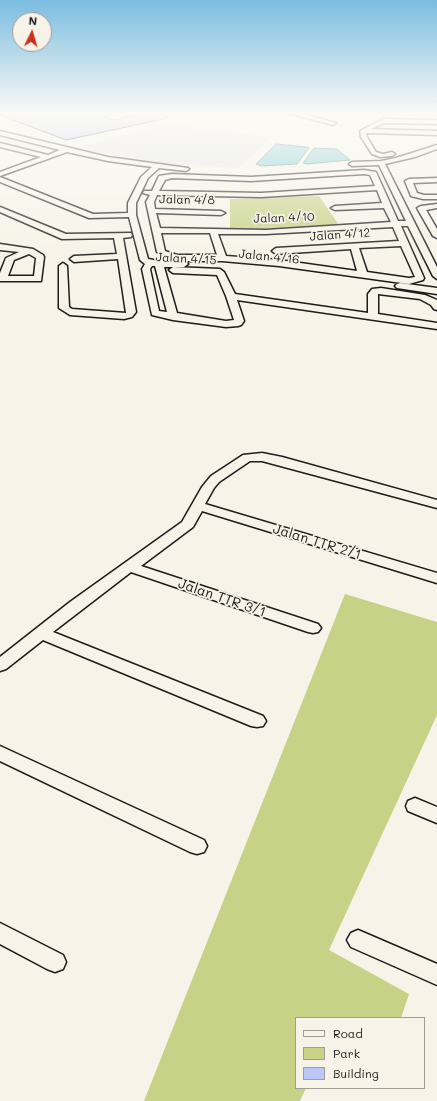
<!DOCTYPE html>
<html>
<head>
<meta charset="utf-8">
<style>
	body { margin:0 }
	#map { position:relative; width:437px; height:1101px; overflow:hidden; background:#f7f3e8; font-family:Mali,sans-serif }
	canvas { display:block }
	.legend { position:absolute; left:295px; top:1017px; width:130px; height:72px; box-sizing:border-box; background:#f7f3e8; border:1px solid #9f9d96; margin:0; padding:5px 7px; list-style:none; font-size:12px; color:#1c1c1c }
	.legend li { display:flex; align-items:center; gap:8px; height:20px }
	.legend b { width:20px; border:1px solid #9f9d96 }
	.north { position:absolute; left:12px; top:12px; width:40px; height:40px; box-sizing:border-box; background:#f7f3e8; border:1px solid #9f9d96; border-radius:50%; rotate:5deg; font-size:11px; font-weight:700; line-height:16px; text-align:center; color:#1c1c1c }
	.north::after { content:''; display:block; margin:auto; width:14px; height:18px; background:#c8321e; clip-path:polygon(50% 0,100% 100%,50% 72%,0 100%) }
</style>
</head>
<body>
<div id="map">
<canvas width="437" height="1101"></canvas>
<ul class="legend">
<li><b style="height:5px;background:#f7f3e8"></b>Road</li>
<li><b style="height:11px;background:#c6d286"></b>Park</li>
<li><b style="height:11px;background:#bbc7f7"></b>Building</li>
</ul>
<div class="north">N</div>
</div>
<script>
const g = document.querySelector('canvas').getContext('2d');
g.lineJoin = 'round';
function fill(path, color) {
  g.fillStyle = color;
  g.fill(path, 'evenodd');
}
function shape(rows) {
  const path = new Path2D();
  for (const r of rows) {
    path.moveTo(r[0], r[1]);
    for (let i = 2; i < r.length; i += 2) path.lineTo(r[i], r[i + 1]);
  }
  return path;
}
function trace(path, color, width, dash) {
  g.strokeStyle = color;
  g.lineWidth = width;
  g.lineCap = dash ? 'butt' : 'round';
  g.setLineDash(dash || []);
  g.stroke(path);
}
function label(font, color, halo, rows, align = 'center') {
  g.font = font + ' Mali,sans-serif';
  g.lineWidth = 3.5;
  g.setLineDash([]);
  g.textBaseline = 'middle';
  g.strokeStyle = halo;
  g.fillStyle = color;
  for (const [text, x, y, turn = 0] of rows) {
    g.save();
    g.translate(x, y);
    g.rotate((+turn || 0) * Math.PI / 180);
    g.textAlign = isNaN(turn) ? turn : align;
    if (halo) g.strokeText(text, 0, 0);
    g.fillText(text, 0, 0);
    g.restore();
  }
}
fill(shape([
	[161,125,271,137,239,168,162,164,75,148]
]), '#e5e6ec');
fill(shape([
	[319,196,339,225,277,229,230,228,230,199],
	[345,594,437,622,437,715,329,950,409,994,401,1018,296,1018,296,1088,306,1088,300,1101,144,1101]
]), '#c6d286');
const water = shape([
	[276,144,306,147,309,148,297,164,262,166,256,164,276,144],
	[314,148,337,149,350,160,307,164,303,163,314,148]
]);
fill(water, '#79c8d5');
trace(water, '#54838b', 1);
const building = shape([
	[0,113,95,113,114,120,142,113,167,113,168,118,66,140,0,115,0,113]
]);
fill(building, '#bbc7f7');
trace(building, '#1c1c1c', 1);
const minor = shape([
	[288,113,300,113,336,123,333,125,288,113],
	[383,119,437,120,437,124,384,123,371,129,437,131,437,135,366,133,367,137,376,152,383,154,392,152,395,154,392,156,380,157,372,154,361,137,360,131,383,119],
	[0,131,108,157,188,168,189,169,186,171,159,168,148,178,136,203,136,215,148,259,159,261,184,261,188,264,184,267,164,267,177,313,226,321,234,320,226,296,217,275,173,273,169,270,173,267,220,269,224,272,235,294,368,313,368,294,372,289,381,288,425,295,437,300,437,310,434,309,431,305,420,299,378,294,378,314,437,323,437,329,237,300,244,321,241,325,238,326,226,327,173,320,152,315,142,269,145,264,140,260,129,217,89,218,0,182,0,177,93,214,128,213,128,203,141,177,152,167,108,161,67,152,0,176,0,172,41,157,0,147,0,143,48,155,60,150,0,135,0,131],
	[152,266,155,266,167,312,159,311,150,269,152,266],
	[437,145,437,149,415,157,385,164,437,267,437,279,433,276,408,226,401,226,424,278,423,280,409,284,279,266,222,261,176,261,157,252,146,202,150,195,143,193,144,191,152,191,159,176,172,174,251,177,364,170,376,172,398,221,406,221,379,165,352,166,349,164,352,162,381,161,396,158,437,145],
	[364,174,370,175,375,186,261,193,159,191,165,180,172,178,251,181,364,174],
	[377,190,382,203,335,206,331,208,335,210,384,208,391,222,266,230,160,228,156,213,221,215,225,213,221,211,155,209,154,202,157,195,261,197,377,190],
	[393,227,399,241,276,248,272,251,276,254,351,249,357,271,279,260,226,256,218,234,266,234,393,227],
	[161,233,210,233,217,255,177,255,165,251,161,233],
	[401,246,415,277,409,278,367,272,359,248,401,246],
	[437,178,437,182,413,183,417,193,424,195,437,195,437,199,423,199,411,196,405,181,409,179,437,178],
	[437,204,437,208,426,210,437,229,437,238,433,236,417,208,421,206,437,204],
	[0,207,66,234,131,233,132,235,131,237,123,238,136,312,132,317,124,319,70,315,59,308,59,266,63,263,67,266,69,307,72,309,126,313,118,259,74,262,70,259,74,256,117,254,114,238,62,239,0,212,0,207],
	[0,244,33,249,43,255,44,257,41,281,0,281,0,273,6,258,19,252,0,250,0,244],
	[29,254,36,258,34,276,8,276,14,260,29,254],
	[400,283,437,288,437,294,397,288,395,286,397,284,400,283],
	[262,453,282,457,437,500,437,508,262,461,250,461,219,482,214,488,205,504,437,573,437,583,202,511,193,527,141,566,318,624,321,628,318,632,313,633,308,632,131,572,53,632,263,716,266,721,263,726,257,727,251,726,43,640,6,669,0,671,0,657,70,602,182,522,202,487,211,476,243,455,262,453],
	[0,746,204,840,207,846,204,852,197,854,190,852,0,761,0,746],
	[415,798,437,807,437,823,408,811,406,806,408,801,415,798],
	[0,923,63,955,66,962,63,969,55,972,47,969,0,944,0,923],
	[358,930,437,964,437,985,351,947,347,940,351,933,358,930]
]);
trace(minor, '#1c1c1c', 3);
fill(minor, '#f7f3e8');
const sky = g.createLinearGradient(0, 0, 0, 268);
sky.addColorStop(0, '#7bbce0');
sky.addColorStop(0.42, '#fbfaf5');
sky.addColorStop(1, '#fbfaf500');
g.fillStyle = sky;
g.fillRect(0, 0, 437, 268);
label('12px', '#1c1c1c', '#f7f3e8', [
	["Jalan 4/8",187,200,1],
	["Jalan 4/10",284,218,-2],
	["Jalan 4/12",340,235,-4],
	["Jalan 4/16",269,257,6],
	["Jalan 4/15",186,259,3]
]);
label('14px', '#1c1c1c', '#f7f3e8', [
	["Jalan TTR 2/1",317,542,17],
	["Jalan TTR 3/1",222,598,19]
]);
</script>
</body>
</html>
